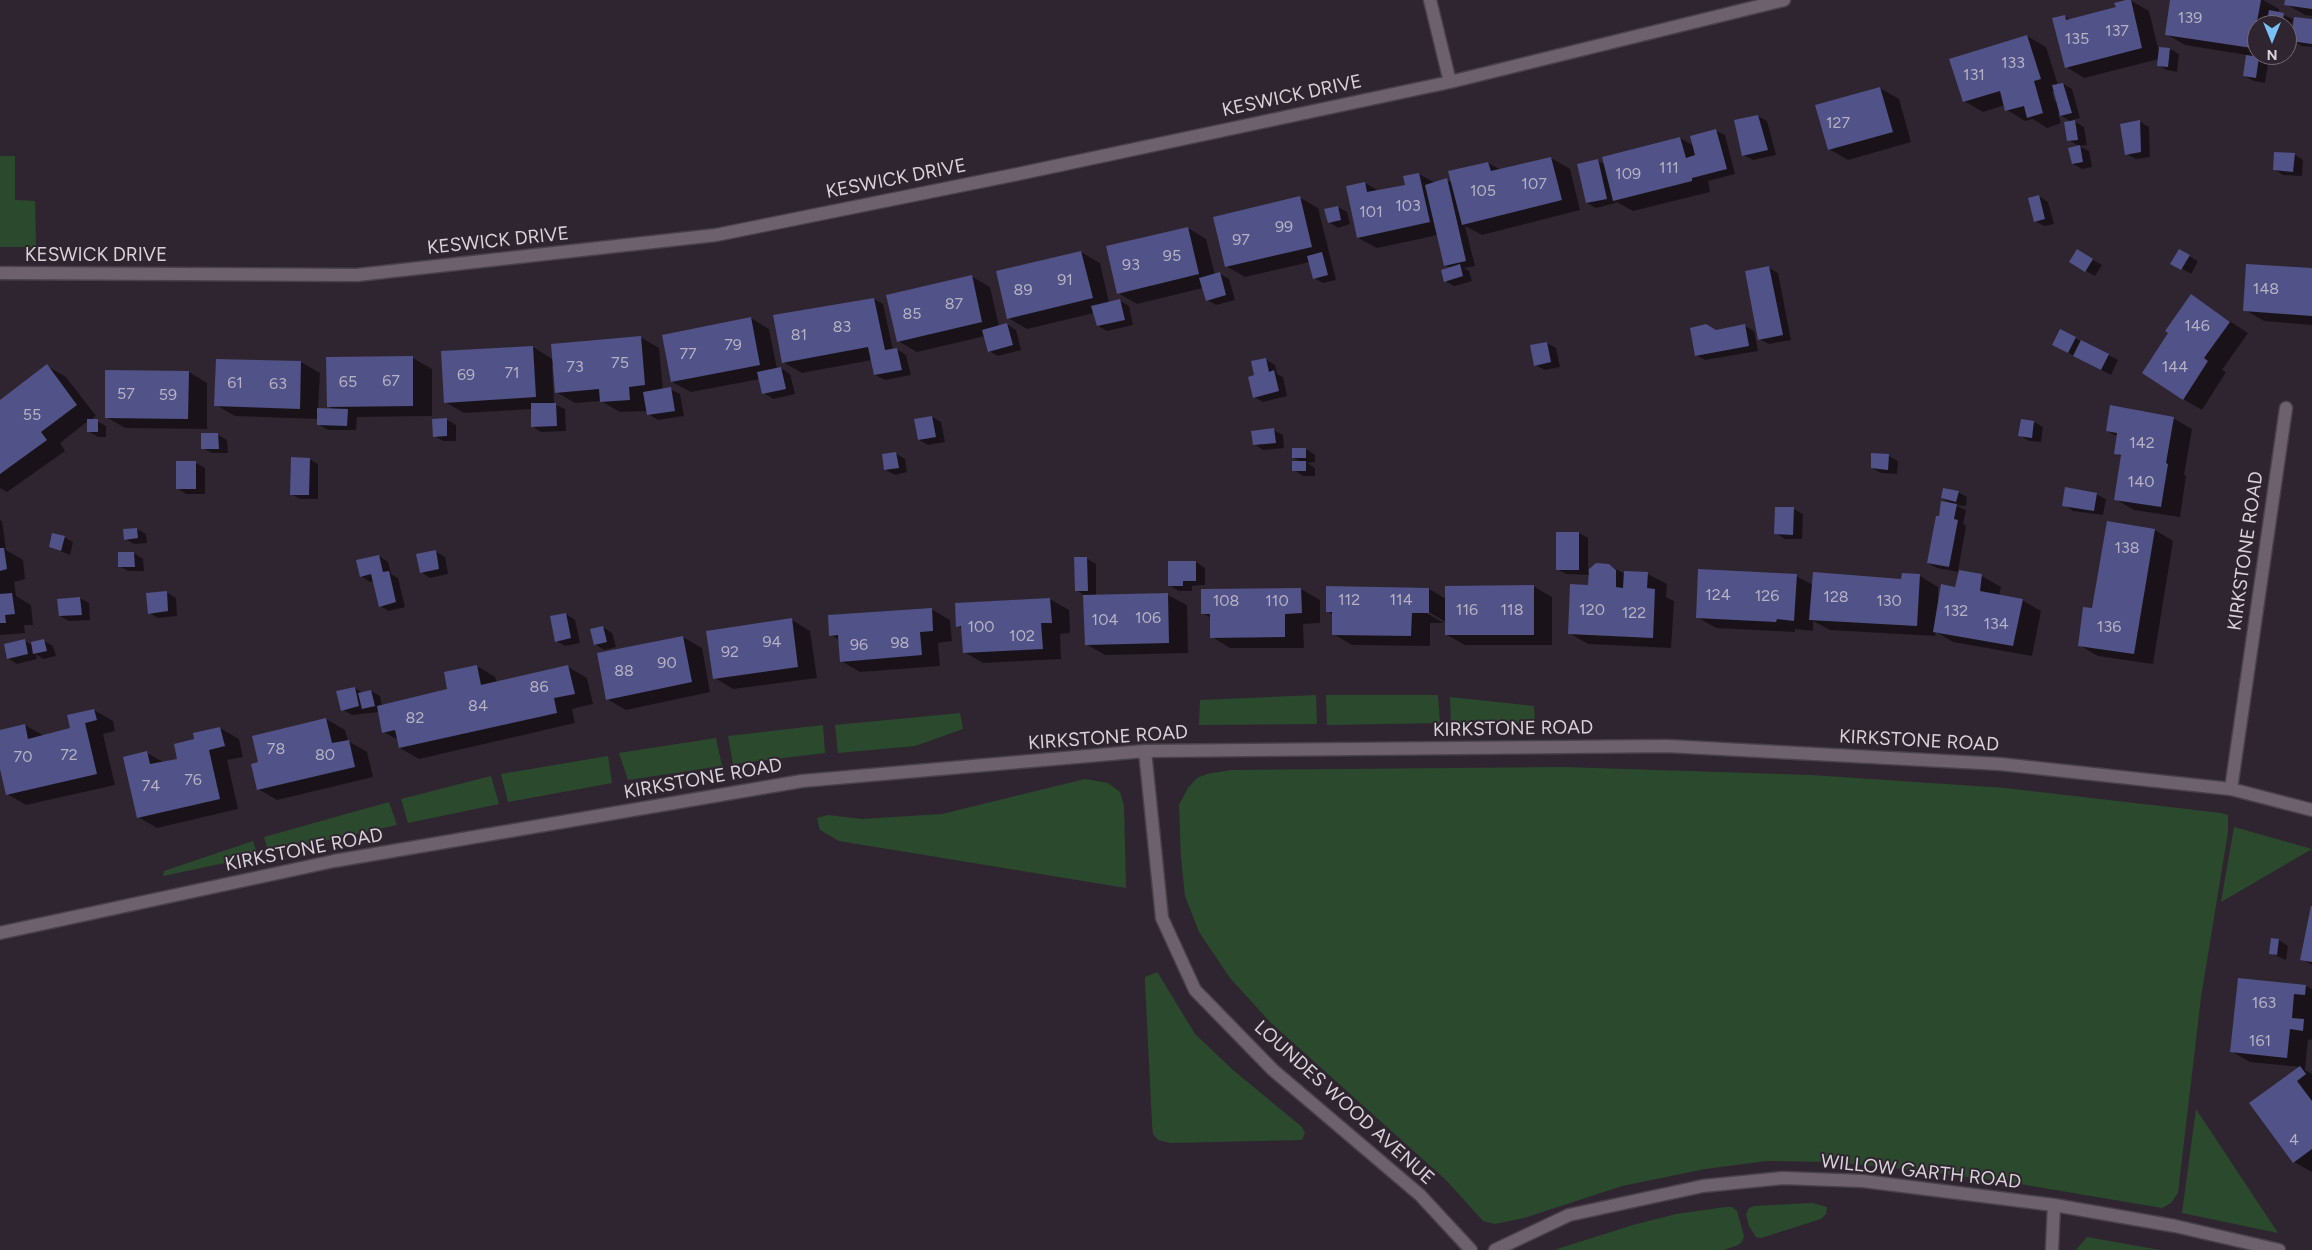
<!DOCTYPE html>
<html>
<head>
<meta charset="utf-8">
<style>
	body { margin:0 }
	#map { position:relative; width:2312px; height:1250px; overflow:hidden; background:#2f2530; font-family:Figtree,sans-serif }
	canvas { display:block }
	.north { position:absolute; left:2247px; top:15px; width:50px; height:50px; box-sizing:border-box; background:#2f2530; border:1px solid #736a73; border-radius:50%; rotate:180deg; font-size:14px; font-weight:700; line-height:20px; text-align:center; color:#d8d1d8 }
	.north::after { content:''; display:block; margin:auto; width:18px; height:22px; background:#79bff8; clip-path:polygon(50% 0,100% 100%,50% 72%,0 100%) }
</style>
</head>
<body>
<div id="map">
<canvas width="2312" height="1250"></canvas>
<div class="north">N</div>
</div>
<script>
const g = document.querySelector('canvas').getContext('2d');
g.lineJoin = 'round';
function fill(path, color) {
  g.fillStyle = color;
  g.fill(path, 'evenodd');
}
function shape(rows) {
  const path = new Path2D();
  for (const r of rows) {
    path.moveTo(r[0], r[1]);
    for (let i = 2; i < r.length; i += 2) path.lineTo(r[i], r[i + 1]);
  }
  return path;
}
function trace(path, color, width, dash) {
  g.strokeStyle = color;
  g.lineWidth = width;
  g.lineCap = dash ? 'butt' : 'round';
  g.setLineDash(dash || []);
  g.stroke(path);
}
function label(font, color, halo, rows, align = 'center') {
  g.font = font + ' Figtree,sans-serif';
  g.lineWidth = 4;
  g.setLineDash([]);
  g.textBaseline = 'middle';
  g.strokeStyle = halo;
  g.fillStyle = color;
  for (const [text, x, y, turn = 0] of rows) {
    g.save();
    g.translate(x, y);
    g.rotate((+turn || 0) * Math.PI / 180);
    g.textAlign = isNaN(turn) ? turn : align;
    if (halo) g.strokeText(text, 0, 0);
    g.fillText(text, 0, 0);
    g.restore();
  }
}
fill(shape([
	[0,156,15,156,15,200,35,201,36,247,0,247],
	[1316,695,1317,724,1199,725,1200,700],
	[1326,695,1438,695,1440,723,1327,725],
	[1450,697,1534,706,1535,723,1451,723],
	[960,713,963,729,915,746,838,753,835,725],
	[823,725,825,753,733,764,728,736],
	[716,738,722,766,628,780,619,753],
	[608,756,612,783,508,802,501,774],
	[1564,767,1811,775,2005,788,2221,813,2228,815,2228,832,2201,997,2178,1193,2171,1203,2162,1208,2008,1182,1913,1170,1833,1162,1767,1161,1705,1169,1622,1186,1524,1218,1495,1224,1483,1221,1446,1180,1270,1022,1230,978,1199,932,1185,896,1181,858,1179,805,1188,788,1197,778,1207,774,1231,770],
	[491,776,499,804,408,823,401,799],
	[1085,779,1108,783,1120,792,1124,806,1126,888,839,841,820,830,817,818,828,815,862,819,942,814],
	[389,802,397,825,269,853,264,837],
	[2234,827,2312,849,2221,902],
	[253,841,258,856,163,876,164,871],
	[1155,973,1158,973,1195,1034,1233,1070,1302,1127,1305,1133,1302,1140,1170,1143,1158,1140,1153,1134,1152,1124,1145,981,1145,977],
	[2196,1109,2278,1233,2182,1213],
	[1812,1203,1827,1207,1826,1214,1821,1219,1761,1238,1756,1237,1749,1226,1746,1214,1749,1208,1754,1206],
	[1726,1207,1732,1207,1737,1211,1744,1236,1742,1242,1738,1245,1724,1250,1554,1250,1633,1225,1676,1214],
	[2087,1237,2160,1250,2076,1250]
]), '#2b4a2d');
fill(shape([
	[2130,0,2149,11,2158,48,2170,49,2179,54,2177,72,2167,70,2158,65,2159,59,2084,78,2066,67,2064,16,2071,20,2117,8],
	[2171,0,2263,0,2279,9,2279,13,2293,19,2289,39,2287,38,2287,25,2257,25,2257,55,2271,55,2271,58,2254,56,2268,64,2265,83,2254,81,2244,76,2247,55,2185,45,2166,34],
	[2287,0,2312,0,2312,16,2305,15,2286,4],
	[2312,21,2312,47,2302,46,2293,41],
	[2027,36,2046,47,2058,85,2063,84,2072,89,2080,118,2072,120,2084,127,2087,145,2079,146,2089,151,2092,167,2082,169,2073,164,2079,146,2069,140,2072,122,2058,114,2061,123,2047,128,2033,119,2025,121,2007,110,2005,105,1983,112,1964,101],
	[2054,91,2057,102,2055,102,2052,92],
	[1880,88,1899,99,1911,142,1848,160,1829,149],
	[1758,116,1767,121,1776,155,1753,160,1743,155],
	[2140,122,2149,127,2150,157,2136,159,2126,154,2122,125],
	[1715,130,1725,135,1735,174,1708,181,1710,192,1633,211,1615,201,1616,203,1596,208,1587,203,1598,161,1606,165,1680,138,1694,146],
	[2294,154,2303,160,2302,176,2283,175,2274,169],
	[1551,158,1570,169,1580,210,1482,235,1465,226,1475,266,1464,268,1469,271,1472,281,1454,286,1445,281,1451,268,1445,265,1438,235,1377,248,1358,238,1365,183,1379,191,1406,186,1419,174,1435,183,1446,180,1453,183,1450,172,1488,163,1501,170],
	[2039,196,2048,202,2054,224,2044,226,2035,221],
	[1299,197,1318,208,1336,280,1323,283,1314,278,1310,262,1245,277,1226,266],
	[1338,207,1347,212,1350,224,1338,228,1329,222],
	[1188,228,1206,239,1215,275,1219,273,1229,279,1235,300,1216,305,1207,300,1203,288,1137,304,1118,293],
	[2077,251,2102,265,2095,276,2070,262],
	[2179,251,2198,261,2191,274,2172,263],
	[1081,252,1100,263,1109,303,1120,301,1129,306,1133,325,1107,331,1098,326,1094,313,1027,329,1008,318],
	[1769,268,1778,273,1791,340,1769,344,1759,339],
	[2312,269,2312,325,2264,321,2245,310],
	[971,276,990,287,999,326,1007,324,1016,330,1021,350,998,356,989,351,985,336,917,352,898,341],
	[2191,296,2248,333,2222,370,2226,372,2202,410,2183,399],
	[874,299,883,304,893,350,897,349,906,355,911,375,885,380,875,375,872,360,802,373,783,362,775,316],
	[751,318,769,329,777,369,781,368,790,374,795,394,773,399,764,393,760,379,691,392,672,382],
	[1745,326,1754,331,1758,351,1705,360,1696,355,1716,331],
	[640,337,659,348,663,390,670,389,680,394,684,416,658,420,648,414,648,411,620,412,601,401,575,403,556,392,554,366,552,366,554,404,565,409,566,431,541,432,532,426,532,409,464,413,445,402,533,347,554,360],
	[2075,338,2118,360,2111,375,2063,350],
	[1547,343,1556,348,1560,367,1545,370,1535,365],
	[413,358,432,369,432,416,357,417,356,430,328,430,318,424,318,419,235,416,216,405,301,362,320,373,318,409,335,410,328,406],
	[1265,359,1275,365,1277,374,1283,377,1287,396,1263,402,1254,397,1255,376],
	[47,366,66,377,96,416,89,421,97,421,106,426,106,437,98,437,88,431,88,421,60,443,65,451,7,492,0,488,0,402],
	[189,372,207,383,207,429,125,428,106,417],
	[932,417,941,422,945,442,928,445,919,440],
	[2173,418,2192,429,2184,475,2186,476,2180,517,2134,510,2115,499,2122,457,2115,453,2118,437,2107,431],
	[446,419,456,425,456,441,443,441,434,436],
	[2022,421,2034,422,2043,427,2041,442,2029,441,2019,435],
	[1274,430,1283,435,1284,448,1263,450,1254,444],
	[218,435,227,440,228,453,212,453,203,448],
	[1306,449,1315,455,1315,462,1307,463,1315,468,1315,476,1303,476,1294,470,1302,463,1294,458],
	[895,453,905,459,907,472,895,475,886,470],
	[1889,456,1898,461,1897,474,1881,473,1872,468],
	[309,459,318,464,318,499,300,499,291,494],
	[177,463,196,463,205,468,205,494,186,494,177,488],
	[1958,492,1967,497,1966,506,1955,505,1966,510,1963,524,1966,526,1958,571,1982,576,2001,587,1999,596,2022,600,2041,611,2032,656,1953,642,1936,632,1935,636,1830,630,1813,621,1813,631,1795,629,1795,632,1716,628,1697,617,1796,576,1813,585,1902,580,1920,576,1938,587,1938,600,1939,600,1956,588,1959,572,1937,568,1928,563,1940,518,1953,504,1942,498],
	[2096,494,2106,499,2103,515,2073,511,2064,505],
	[1794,509,1803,514,1802,539,1785,539,1776,533],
	[0,520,2,521,6,550,23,560,25,579,14,582,16,596,31,605,33,625,24,625,25,633,0,635],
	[137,529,146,534,147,543,134,544,125,539,124,530],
	[2155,530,2173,541,2153,664,2098,656,2079,645,2093,609],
	[1579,533,1588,538,1588,572,1597,564,1609,565,1625,574,1648,574,1667,584,1666,597,1674,601,1671,648,1588,644,1569,633,1589,586,1590,575,1566,574,1557,569],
	[64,537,73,542,70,555,50,547],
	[435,551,445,557,448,574,430,578,421,572],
	[119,553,134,553,143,559,144,571,128,571,119,566],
	[379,556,388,562,391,574,398,578,405,607,389,611,380,606,374,581,370,582,361,576],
	[1086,558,1096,564,1096,596,1168,595,1187,605,1188,653,1105,655,1086,644,1084,595,1076,590],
	[1170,562,1196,562,1205,568,1205,585,1192,586,1192,591,1179,591,1170,586],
	[1533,586,1552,597,1552,645,1465,645,1447,635,1446,622,1424,609,1423,611,1444,623,1430,623,1430,646,1352,645,1333,634,1333,615,1327,611,1328,588,1429,589,1446,599],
	[1301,589,1320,600,1320,623,1303,624,1304,648,1230,648,1212,637,1212,618,1202,613],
	[166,592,176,598,177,616,158,618,149,613],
	[80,598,89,603,90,620,69,621,60,616],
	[1050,599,1069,610,1070,633,1060,634,1061,659,983,663,964,652,963,629,957,626],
	[931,609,950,620,952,641,938,643,940,666,860,672,841,661,839,640,831,635],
	[566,614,575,620,580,643,565,646,556,641],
	[792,620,810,631,817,678,733,689,715,678],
	[603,627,612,633,616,647,604,650,595,644],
	[683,637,702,648,710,692,626,710,607,699],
	[25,641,32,645,44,641,53,646,56,656,43,659,36,654,37,659,17,664,8,658],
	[477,666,495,677,497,683,568,667,587,678,593,704,572,709,575,723,419,759,400,748,398,740,384,732,379,712,352,715,343,710,355,688,363,693,371,691,380,696,382,706,449,690],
	[94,710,113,721,115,731,103,734,115,785,26,805,7,794,0,763,0,731,25,725,44,736,71,729],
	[326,719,345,730,348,741,367,752,373,777,277,800,258,789,260,763],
	[220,728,239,739,243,757,227,760,238,809,157,828,138,817,147,753,165,763,179,760,195,740],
	[2312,911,2312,965,2302,959],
	[2272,940,2279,940,2288,946,2286,960,2270,953],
	[2240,979,2306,986,2312,989,2312,1040,2308,1039,2305,1070,2312,1074,2312,1172,2294,1162,2251,1103,2300,1067,2250,1062,2231,1051]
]), '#0007');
fill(shape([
	[2126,0,2131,0,2142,48,2065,68,2052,18,2065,15,2066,20,2116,7,2114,3],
	[2170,0,2261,0,2252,48,2165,35],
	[2285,0,2312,0,2312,9,2284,5],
	[2269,10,2284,13,2282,25,2266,25],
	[2294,17,2312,19,2312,44,2291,41],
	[2027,35,2041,79,2034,81,2043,113,2027,118,2024,106,2005,111,2000,91,1963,102,1949,59],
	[2159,47,2170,48,2168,67,2157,66],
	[2246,55,2259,57,2256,78,2243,76],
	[2063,83,2072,113,2060,116,2052,85],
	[1880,87,1893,132,1828,150,1815,105],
	[1758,115,1768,150,1742,156,1734,120],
	[2075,120,2078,140,2067,141,2064,122],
	[2140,120,2141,152,2125,155,2120,124],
	[1716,129,1727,169,1692,178,1692,181,1613,201,1602,157,1680,137,1686,158,1695,155,1690,136],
	[2080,145,2083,162,2072,164,2068,148],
	[2274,152,2295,153,2293,172,2273,170],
	[1551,157,1562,200,1462,225,1448,171,1488,162,1491,171],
	[1598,159,1607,199,1586,203,1577,164],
	[1419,173,1430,222,1357,238,1346,186,1365,182,1367,192,1405,185,1403,176],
	[1447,178,1466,261,1444,266,1425,185],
	[2039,195,2045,219,2034,222,2028,198],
	[1300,196,1312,247,1225,267,1213,217],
	[1338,206,1341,220,1328,223,1324,209],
	[1188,227,1199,274,1117,294,1106,246],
	[2077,249,2093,259,2085,272,2069,262],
	[2179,249,2190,255,2181,270,2170,264],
	[1081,251,1093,298,1007,319,996,271],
	[1322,252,1328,275,1313,279,1307,256],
	[1460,264,1463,276,1444,282,1441,270],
	[2246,264,2312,268,2312,316,2243,311],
	[1769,266,1783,335,1758,340,1745,271],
	[1220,272,1226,295,1206,301,1199,278],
	[972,275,982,322,897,342,886,295],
	[2191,294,2230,322,2204,358,2208,361,2183,400,2142,373,2168,333,2165,331],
	[874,298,885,350,897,348,902,370,874,375,868,347,782,363,773,315],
	[1120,299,1125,320,1097,326,1091,306],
	[751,317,760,365,671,382,662,335],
	[1007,323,1013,345,988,352,982,330],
	[1706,324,1716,330,1745,324,1749,346,1695,356,1690,328],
	[2060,329,2076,337,2068,353,2052,345],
	[641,336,645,385,629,387,630,400,600,402,599,389,555,393,551,344],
	[2081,340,2109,354,2101,370,2073,356],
	[1547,342,1551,362,1534,366,1530,345],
	[533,346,536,397,444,403,441,351],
	[413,356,413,406,327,407,326,357],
	[1266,358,1269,372,1274,370,1279,391,1253,398,1248,377,1254,375,1251,361],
	[216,359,301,361,300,409,214,406],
	[47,364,77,405,41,432,47,440,0,474,0,400],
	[781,367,786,389,762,394,757,372],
	[105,370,189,371,188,419,105,418],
	[671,387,675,411,647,415,643,392],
	[531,403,556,403,557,426,531,427],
	[2110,405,2174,417,2166,463,2168,464,2161,507,2114,500,2121,455,2114,454,2117,433,2106,431],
	[317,408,348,409,347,426,317,425],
	[932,416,936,437,918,440,914,419],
	[447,418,447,436,433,437,432,419],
	[87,419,98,419,98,432,87,432],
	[2021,419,2034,421,2032,438,2018,436],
	[1274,428,1276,443,1253,445,1251,431],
	[201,433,218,433,219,449,201,449],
	[1292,448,1306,448,1306,458,1292,458],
	[896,452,899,468,884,470,882,454],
	[1871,453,1889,454,1888,470,1871,468],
	[291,457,310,458,309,495,290,495],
	[176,461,196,461,196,489,176,489],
	[1292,461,1306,461,1306,471,1292,471],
	[2065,487,2097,493,2094,511,2062,506],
	[1943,488,1959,491,1956,502,1941,498],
	[1941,501,1957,504,1954,519,1958,520,1949,567,1927,563,1936,516,1939,516],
	[1775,507,1794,507,1793,535,1774,534],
	[2107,521,2155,529,2134,654,2078,646,2083,607,2092,608],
	[137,528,138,538,124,540,123,529],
	[1556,532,1579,532,1579,570,1556,570],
	[52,533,65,536,61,551,49,547],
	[0,548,4,548,7,569,0,571],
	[436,550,439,569,420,573,416,554],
	[118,552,134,552,135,567,118,567],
	[379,555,383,572,389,571,396,602,379,607,371,574,360,577,356,560],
	[1074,557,1087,557,1088,591,1075,591],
	[1168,561,1196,561,1196,581,1183,581,1183,586,1168,586],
	[1596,563,1609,564,1616,570,1616,587,1623,588,1624,571,1648,572,1647,588,1655,589,1653,638,1568,634,1570,584,1588,585,1589,569],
	[1698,569,1797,574,1794,621,1777,619,1776,622,1696,618],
	[1959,570,1982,574,1980,591,2023,599,2013,646,1933,632,1941,584,1955,587],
	[1813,572,1901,579,1902,573,1920,574,1917,626,1809,620],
	[1534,585,1534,635,1445,635,1445,586],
	[1326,586,1429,588,1429,613,1412,613,1411,636,1332,635,1332,612,1326,612],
	[1301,588,1302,613,1285,614,1285,637,1210,638,1210,614,1201,614,1201,589],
	[167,591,168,611,148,614,146,593],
	[12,593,15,614,5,615,6,623,0,623,0,594],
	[1168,593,1169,643,1085,645,1083,595],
	[80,597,82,615,59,616,57,599],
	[1050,598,1052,623,1041,623,1043,649,963,653,961,626,956,627,955,603],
	[932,608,933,631,920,632,922,655,840,662,838,635,829,636,828,615],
	[566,613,571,638,555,642,550,616],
	[792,618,798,667,713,679,706,631],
	[603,626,607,642,594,645,590,629],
	[683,636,692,682,606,700,597,653],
	[25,639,28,654,7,659,4,644],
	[44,639,47,651,33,654,31,642],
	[477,665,481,685,568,665,575,694,554,698,557,713,399,748,395,730,382,733,377,706,447,689,444,672],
	[355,687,359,706,341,711,336,691],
	[371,690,375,706,362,709,358,693],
	[94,709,97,720,85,723,97,774,6,795,0,769,0,730,25,724,28,739,70,728,67,715],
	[326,718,332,743,349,740,355,767,257,790,251,764,258,762,252,736],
	[220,727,225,746,209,750,220,799,137,818,123,757,147,751,150,764,177,759,174,744,194,739,193,733],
	[2311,906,2312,906,2312,962,2300,960],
	[2271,938,2279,939,2277,955,2269,954],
	[2238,978,2306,985,2305,995,2294,994,2292,1018,2304,1019,2303,1031,2290,1029,2287,1058,2230,1052],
	[2300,1066,2306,1074,2297,1081,2312,1101,2312,1149,2293,1163,2249,1103]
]), '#515287');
const street = shape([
	[1430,0,1450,82],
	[0,273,357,275,716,235,1018,174,1450,82,1784,0],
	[1145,751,1162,918,1195,990,1273,1070,1420,1195,1471,1250],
	[2231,789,2286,408],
	[0,933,334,861,802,781,1145,751,1667,746,2000,764,2231,789,2312,810],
	[1495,1250,1569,1215,1703,1186,1783,1178,1863,1181,2054,1205,2175,1226,2279,1250],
	[2052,1250,2054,1205]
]);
trace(street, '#49414a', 15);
trace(street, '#6d616e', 12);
label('16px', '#b6b1c4', null, [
	["139",2190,18],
	["137",2117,31],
	["135",2077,39],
	["133",2013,63],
	["131",1974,75],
	["127",1838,123],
	["111",1669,168],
	["109",1628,174],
	["107",1534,184],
	["105",1483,191],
	["103",1408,206],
	["101",1371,212],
	["99",1284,227],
	["97",1241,240],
	["95",1172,256],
	["93",1131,265],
	["91",1065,280],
	["148",2266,289],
	["89",1023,290],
	["87",954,304],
	["85",912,314],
	["146",2197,326],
	["83",842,327],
	["81",799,335],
	["79",733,345],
	["77",688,354],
	["75",620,363],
	["73",575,367],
	["144",2175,367],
	["71",512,373],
	["69",466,375],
	["67",391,381],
	["65",348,382],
	["61",235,383],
	["63",278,384],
	["57",126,394],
	["59",168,395],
	["55",32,415],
	["142",2142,443],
	["140",2141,482],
	["138",2127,548],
	["124",1718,595],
	["126",1767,596],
	["128",1836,597],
	["112",1349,600],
	["114",1401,600],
	["108",1226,601],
	["110",1277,601],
	["130",1889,601],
	["116",1467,610],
	["118",1512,610],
	["120",1592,610],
	["132",1956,611],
	["122",1634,613],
	["106",1148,618],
	["104",1105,620],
	["134",1996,624],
	["100",981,627],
	["136",2109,627],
	["102",1022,636],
	["94",772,642],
	["98",900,643],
	["96",859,645],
	["92",730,652],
	["90",667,663],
	["88",624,671],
	["86",539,687],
	["84",478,706],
	["82",415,718],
	["78",276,749],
	["72",69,755],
	["80",325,755],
	["70",23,757],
	["76",193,780],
	["74",151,786],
	["163",2264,1003],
	["161",2260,1041],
	["4",2294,1140]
]);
label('19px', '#d8d1d8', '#2f2530', [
	["KESWICK DRIVE",1292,96,-12],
	["KESWICK DRIVE",896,179,-11],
	["KESWICK DRIVE",498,241,-6],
	["KESWICK DRIVE",96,255],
	["KIRKSTONE ROAD",2246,551,-82],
	["KIRKSTONE ROAD",1513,729,-1],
	["KIRKSTONE ROAD",1108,738,-4],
	["KIRKSTONE ROAD",1919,741,3],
	["KIRKSTONE ROAD",703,779,-10],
	["KIRKSTONE ROAD",304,850,-11],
	["LOUNDES WOOD AVENUE",1344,1103,42],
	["WILLOW GARTH ROAD",1921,1172,6]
]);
</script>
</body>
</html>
